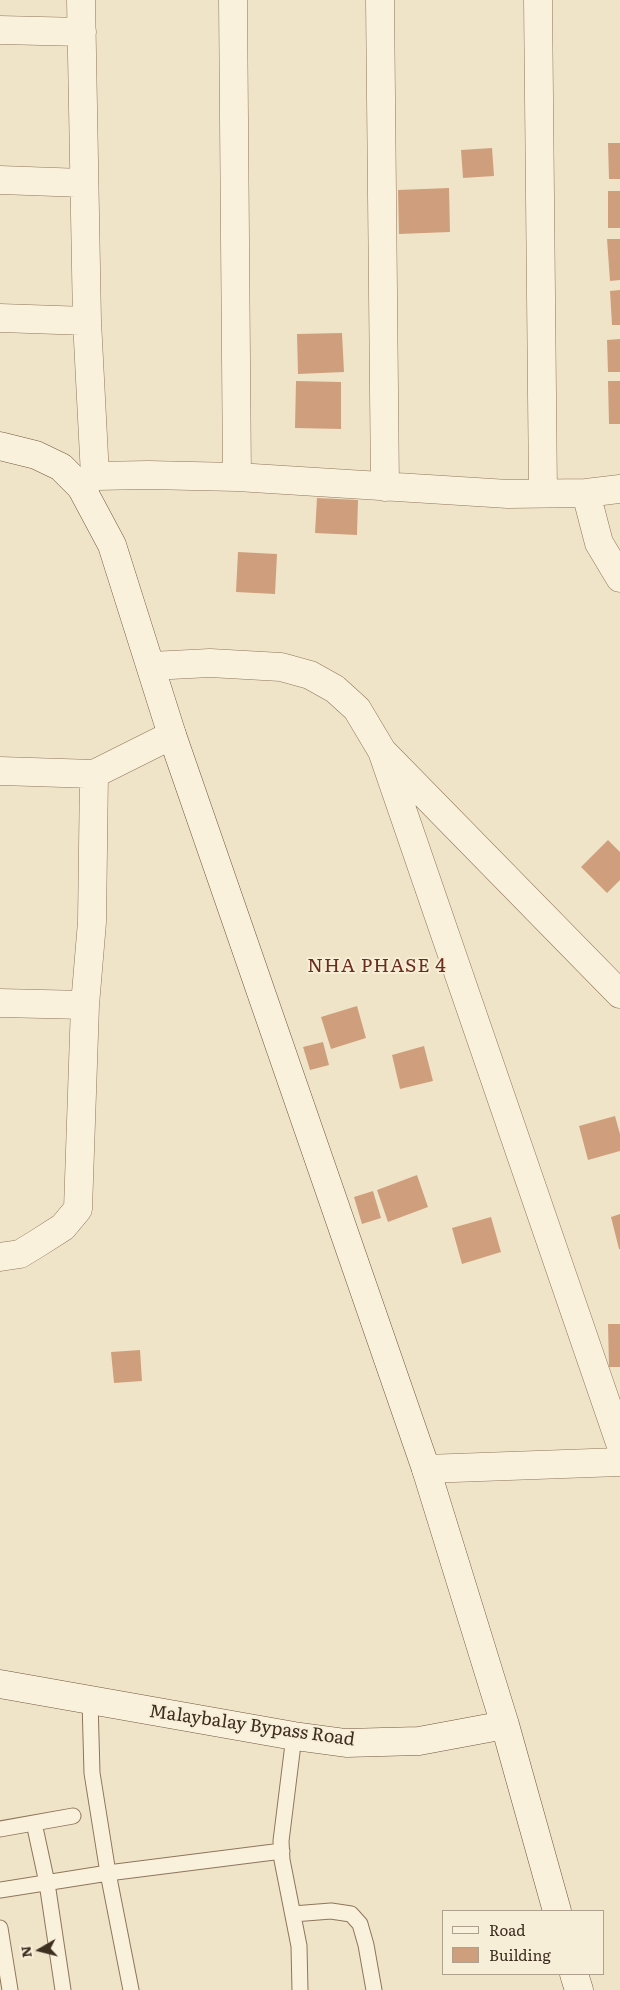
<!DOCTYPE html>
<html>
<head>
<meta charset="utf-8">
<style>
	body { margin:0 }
	#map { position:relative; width:620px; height:1990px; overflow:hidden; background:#f0e4c8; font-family:Literata,serif }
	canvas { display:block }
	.legend { position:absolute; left:442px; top:1910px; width:162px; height:65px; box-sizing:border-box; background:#f7eed8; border:1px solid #ada18e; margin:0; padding:6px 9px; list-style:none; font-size:15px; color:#3d2e20 }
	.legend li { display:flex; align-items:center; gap:10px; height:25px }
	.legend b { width:25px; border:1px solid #ada18e }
	.north { position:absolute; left:15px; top:1925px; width:50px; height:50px; -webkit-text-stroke:4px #f7eed8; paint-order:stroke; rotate:262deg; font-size:14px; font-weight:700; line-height:20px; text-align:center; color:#3d2e20 }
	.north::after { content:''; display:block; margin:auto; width:18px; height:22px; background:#3d2e20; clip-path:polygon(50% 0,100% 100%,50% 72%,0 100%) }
</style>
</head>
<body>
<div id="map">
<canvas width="620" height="1990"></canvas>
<ul class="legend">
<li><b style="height:6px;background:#faf1dc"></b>Road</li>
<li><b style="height:14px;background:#cf9f7d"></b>Building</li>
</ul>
<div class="north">N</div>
</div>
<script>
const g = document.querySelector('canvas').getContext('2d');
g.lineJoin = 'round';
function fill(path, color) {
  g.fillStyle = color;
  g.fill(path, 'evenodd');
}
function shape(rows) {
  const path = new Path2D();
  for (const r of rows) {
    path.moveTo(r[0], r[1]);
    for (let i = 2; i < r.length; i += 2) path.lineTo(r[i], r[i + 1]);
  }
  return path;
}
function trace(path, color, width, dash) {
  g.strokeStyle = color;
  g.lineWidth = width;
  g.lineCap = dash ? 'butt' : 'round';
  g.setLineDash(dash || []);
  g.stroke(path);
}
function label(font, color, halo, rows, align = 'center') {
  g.font = font + ' Literata,serif';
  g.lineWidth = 4;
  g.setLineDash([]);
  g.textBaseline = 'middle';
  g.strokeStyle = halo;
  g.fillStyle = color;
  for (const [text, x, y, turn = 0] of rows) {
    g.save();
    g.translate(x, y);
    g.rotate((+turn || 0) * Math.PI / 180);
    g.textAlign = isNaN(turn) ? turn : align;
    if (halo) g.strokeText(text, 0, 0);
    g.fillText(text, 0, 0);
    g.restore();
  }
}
fill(shape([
	[608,143,620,143,620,179,609,179],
	[492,148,494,176,463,178,461,150],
	[449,188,450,232,399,234,398,190],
	[608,191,620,191,620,228,608,228],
	[607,239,620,239,620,280,610,281],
	[620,290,620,325,612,325,610,291],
	[342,333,344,372,298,374,297,334],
	[620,339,620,372,608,372,607,340],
	[296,381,341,382,341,429,295,428],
	[608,381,620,381,620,424,609,424],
	[317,498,358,500,357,535,315,533],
	[238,552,277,554,275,594,236,592],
	[608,840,620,852,620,880,607,893,581,867],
	[357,1006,366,1038,331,1049,321,1017],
	[323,1042,329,1065,310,1070,303,1047],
	[424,1046,433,1081,400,1089,392,1055],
	[615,1116,620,1134,620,1151,588,1160,579,1126],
	[417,1175,428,1207,388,1222,377,1190],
	[373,1191,381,1218,362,1224,354,1197],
	[620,1214,620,1249,619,1249,611,1217],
	[491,1217,501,1252,462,1264,452,1228],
	[608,1324,620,1324,620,1367,609,1367],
	[140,1350,142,1381,114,1383,111,1352]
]), '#cf9f7d');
const service = shape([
	[90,1701,92,1773,108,1873,131,1990],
	[294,1736,281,1841,282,1860,299,1946,300,1990],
	[34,1823,47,1883,63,1990],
	[0,1829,73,1816],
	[0,1890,108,1873,282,1851],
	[293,1914,331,1911,351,1914,360,1924,366,1945,374,1990],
	[0,1928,10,1990]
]);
const minor = shape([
	[81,0,87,321,95,476],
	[233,0,237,477],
	[380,0,385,487],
	[538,0,543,492],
	[0,30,82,32],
	[0,180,83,183],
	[0,318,87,321],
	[81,487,95,476,148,475,237,477,508,494,586,493,620,489],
	[586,493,599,543,620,578],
	[151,666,210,663,281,667,310,675,335,689,357,709,382,751,620,994],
	[382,751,620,1443],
	[0,771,94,774,172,735],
	[0,1003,85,1005],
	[0,1257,20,1254,38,1243,63,1227,78,1209,85,1005,92,922,94,774],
	[426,1469,620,1462]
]);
const secondary = shape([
	[0,446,36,455,61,467,81,487,112,545,172,735,426,1469,505,1725,557,1911],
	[0,1684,294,1736,346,1743,419,1741,505,1725],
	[574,1974,579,1990]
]);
trace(service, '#8d765c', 17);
trace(minor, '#8d765c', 29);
trace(secondary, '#6f573f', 29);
trace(service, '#faf1dc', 15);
trace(minor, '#faf1dc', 28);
trace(secondary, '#faf1dc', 28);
label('18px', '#3d2e20', '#f7eed8', [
	["Malaybalay Bypass Road",252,1726,8]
]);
g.letterSpacing = '1px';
label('19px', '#6b2e1e', '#f7eed8', [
	["NHA PHASE 4",377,966]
]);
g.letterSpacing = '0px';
</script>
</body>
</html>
